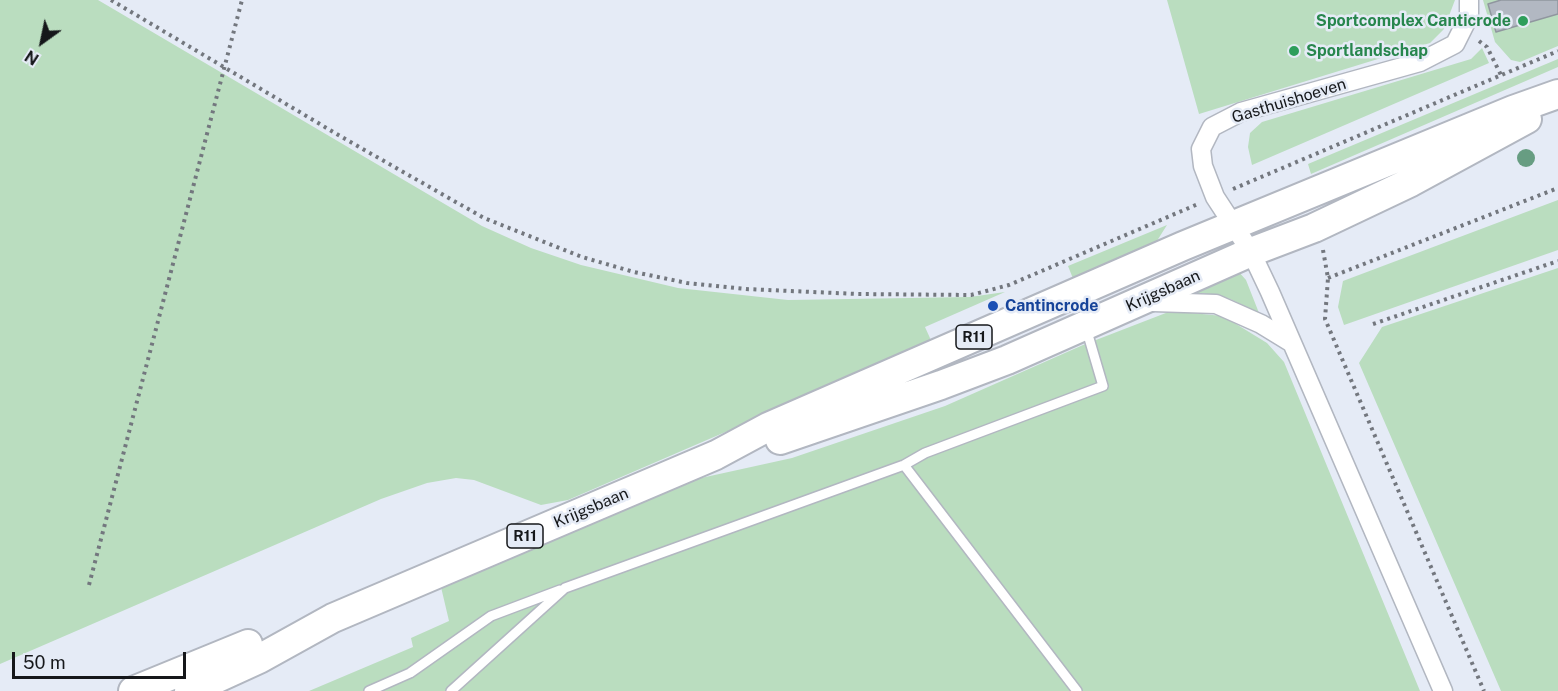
<!DOCTYPE html>
<html>
<head>
<meta charset="utf-8">
<style>
	body { margin:0 }
	#map { position:relative; width:1558px; height:691px; overflow:hidden; background:#e5ebf6; font-family:"Public Sans",sans-serif }
	canvas { display:block }
	.north { position:absolute; left:12px; top:12px; width:60px; height:60px; -webkit-text-stroke:4px #e5ebf6; paint-order:stroke; rotate:213deg; font-size:16px; font-weight:700; line-height:24px; text-align:center; color:#15171a }
	.north::after { content:''; display:block; margin:auto; width:21px; height:27px; background:#15171a; clip-path:polygon(50% 0,100% 100%,50% 72%,0 100%) }
	.scale { position:absolute; left:12px; top:652px; width:174px; height:27px; box-sizing:border-box; border:3px solid #15171a; border-top:0; padding-left:8px; font-size:18px; line-height:21px; white-space:nowrap; color:#15171a; -webkit-text-stroke:4px #e5ebf6; paint-order:stroke }
</style>
</head>
<body>
<div id="map">
<canvas width="1558" height="691"></canvas>
<div class="north">N</div>
<div class="scale">50 m</div>
</div>
<script>
const g = document.querySelector('canvas').getContext('2d');
g.lineJoin = 'round';
function fill(path, color) {
  g.fillStyle = color;
  g.fill(path, 'evenodd');
}
function shape(rows) {
  const path = new Path2D();
  for (const r of rows) {
    path.moveTo(r[0], r[1]);
    for (let i = 2; i < r.length; i += 2) path.lineTo(r[i], r[i + 1]);
  }
  return path;
}
function trace(path, color, width, dash) {
  g.strokeStyle = color;
  g.lineWidth = width;
  g.lineCap = dash ? 'butt' : 'round';
  g.setLineDash(dash || []);
  g.stroke(path);
}
function label(font, color, halo, rows, align = 'center') {
  g.font = font + ' "Public Sans",sans-serif';
  g.lineWidth = 5;
  g.setLineDash([]);
  g.textBaseline = 'middle';
  g.strokeStyle = halo;
  g.fillStyle = color;
  for (const [text, x, y, turn = 0] of rows) {
    g.save();
    g.translate(x, y);
    g.rotate((+turn || 0) * Math.PI / 180);
    g.textAlign = isNaN(turn) ? turn : align;
    if (halo) g.strokeText(text, 0, 0);
    g.fillText(text, 0, 0);
    g.restore();
  }
}
fill(shape([
	[0,0,98,0,482,226,531,248,581,265,678,288,788,300,970,297,1005,292,925,327,934,347,781,408,568,500,541,505,474,480,456,478,427,483,381,499,0,664],
	[1167,0,1455,0,1444,29,1430,43,1199,114],
	[1483,0,1558,0,1558,46,1520,62,1511,60,1495,42],
	[1482,48,1489,63,1252,165,1248,147,1250,133,1262,122,1471,59],
	[1558,59,1558,67,1311,174,1308,164],
	[1558,200,1558,250,1344,325,1338,307,1343,281],
	[1167,225,1155,244,1076,286,1068,266],
	[1558,268,1558,691,1501,691,1359,363,1382,327],
	[1238,271,1246,280,1259,313,1230,299,1202,293,1185,293],
	[1171,311,1223,316,1267,343,1284,362,1420,691,309,691,413,647,411,638,449,621,441,587,692,480,792,458,945,406,1083,345]
]), '#baddbf');
const building = shape([
	[1501,0,1558,0,1558,14,1496,32,1488,4,1501,0]
]);
fill(building, '#b2b8c2');
trace(building, '#90969f', 1.5);
const lane = shape([
	[904,465,1077,691],
	[369,691,410,673,491,616,560,590],
	[451,691,565,588,904,465,925,453,1103,386,1086,328]
]);
const street = shape([
	[1153,302,1216,304,1261,324,1292,343],
	[1443,691,1270,292,1251,252,1215,197,1203,166,1201,149,1212,127,1241,112,1420,62,1455,44,1469,16,1469,0]
]);
const primary = shape([
	[780,440,941,385,1007,360,1251,252,1314,228,1411,182,1527,119],
	[133,691,248,644],
	[189,691,259,659,333,618,716,455,768,427,1183,246,1513,110,1558,94]
]);
trace(lane, '#b2b7c1', 12);
trace(street, '#b2b7c1', 21);
trace(primary, '#b2b7c1', 32);
trace(shape([
	[111,0,340,136,484,218,582,257,634,272,687,283,746,289,858,294,971,295,1009,285,1198,204],
	[1479,41,1487,47,1501,75],
	[1233,189,1558,51],
	[1323,250,1328,278,1325,319,1484,691],
	[1328,278,1558,188],
	[1373,324,1558,261],
	[89,585,242,0]
]), '#73777e', 4, [3, 4.5]);
trace(lane, '#fff', 9);
trace(street, '#fff', 18);
trace(primary, '#fff', 28);
g.fillStyle = '#679d82';
for (const [x, y] of [
	[1526,158]
]) {
  g.beginPath();
  g.arc(x, y, 9, 0, 2 * Math.PI);
  g.fill();
}
for (const [x, y, r, color] of [
	[1523,21,6,"#2e9e5b"],
	[1294,51,6,"#2e9e5b"],
	[993,306,6,"#1a4fb4"]
]) {
  const dot = new Path2D();
  dot.arc(x, y, r, 0, 2 * Math.PI);
  g.fillStyle = color;
  g.fill(dot);
  trace(dot, '#e5ebf6', 2);
}
for (const [x, y, w] of [
	[974,337,36],
	[525,536,36]
]) {
  const box = new Path2D();
  box.roundRect(x - w / 2, y - 12, w, 24, 4.5);
  g.fillStyle = '#e5ebf6';
  g.fill(box);
  trace(box, '#15171a', 1.5);
}
label('bold 15px', '#15171a', null, [
	["R11",974,337],
	["R11",525,536]
]);
label('bold 16px', '#27864d', '#e5ebf6', [
	["Sportcomplex Canticrode",1511,21],
	["Sportlandschap",1306,51,"left"]
], 'right');
label('16px', '#15171a', '#e5ebf6', [
	["Gasthuishoeven",1289,101,-17],
	["Krijgsbaan",1163,291,-24],
	["Krijgsbaan",591,508,-23]
]);
label('bold 16px', '#164399', '#e5ebf6', [
	["Cantincrode",1005,306]
], 'left');
</script>
</body>
</html>
